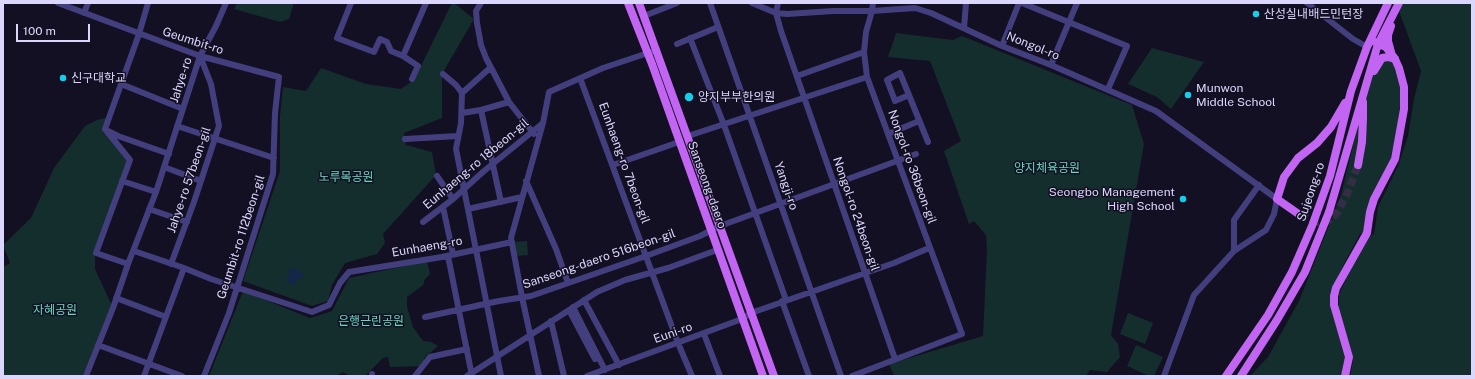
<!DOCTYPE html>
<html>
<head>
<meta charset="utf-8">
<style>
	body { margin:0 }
	#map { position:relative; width:1475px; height:379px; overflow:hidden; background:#141023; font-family:"Public Sans",sans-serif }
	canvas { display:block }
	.frame { position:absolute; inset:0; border:4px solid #dbd6fc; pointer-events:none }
	.scale { position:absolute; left:16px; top:24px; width:74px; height:18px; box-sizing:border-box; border:2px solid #dbd6fc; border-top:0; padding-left:5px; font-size:12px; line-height:14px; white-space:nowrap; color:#dbd6fc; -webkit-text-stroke:3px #141023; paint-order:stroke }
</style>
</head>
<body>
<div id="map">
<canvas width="1475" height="379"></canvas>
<div class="frame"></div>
<div class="scale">100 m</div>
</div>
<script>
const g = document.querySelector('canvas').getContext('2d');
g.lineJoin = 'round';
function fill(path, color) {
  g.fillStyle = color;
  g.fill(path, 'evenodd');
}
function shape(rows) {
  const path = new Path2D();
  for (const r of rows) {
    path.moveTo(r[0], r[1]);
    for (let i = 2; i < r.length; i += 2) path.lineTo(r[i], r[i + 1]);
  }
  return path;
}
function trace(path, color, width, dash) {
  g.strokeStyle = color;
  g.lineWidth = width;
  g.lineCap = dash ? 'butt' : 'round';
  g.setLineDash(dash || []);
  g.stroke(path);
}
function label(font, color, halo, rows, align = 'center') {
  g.font = font + ' "Public Sans","Noto Sans KR",sans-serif';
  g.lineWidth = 3;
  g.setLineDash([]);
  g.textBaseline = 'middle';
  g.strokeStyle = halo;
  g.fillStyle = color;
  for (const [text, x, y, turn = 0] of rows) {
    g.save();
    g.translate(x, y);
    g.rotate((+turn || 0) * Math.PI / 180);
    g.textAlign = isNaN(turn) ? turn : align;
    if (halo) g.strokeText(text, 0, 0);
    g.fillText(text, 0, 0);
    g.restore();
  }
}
fill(shape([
	[237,3,294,3,289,19,280,22,234,9],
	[452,3,454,3,474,19,442,74,442,118,404,133,406,145,432,152,436,175,383,234,385,243,377,254,345,263,332,285,328,301,312,306,243,281,280,171,280,116,283,87,306,91,321,68,366,84,401,89,414,80],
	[1403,3,1472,3,1472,376,1350,376,1353,361,1351,349,1339,312,1339,294,1353,265,1369,237,1374,234,1378,207,1398,166,1408,136,1414,99,1421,71,1399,11],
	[896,33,953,40,962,36,1132,105,1144,144,1111,335,1118,344,1120,357,1107,372,1090,370,1086,376,894,376,889,364,983,336,987,249,986,235,974,221,969,224,944,151,961,141,930,61,888,57],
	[1152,48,1204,62,1171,109,1157,97,1128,84],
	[1385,57,1394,64,1399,77,1401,96,1398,121,1390,163,1366,231,1360,234,1345,262,1331,292,1331,309,1343,347,1345,358,1341,376,1250,376,1268,357,1299,301,1341,195,1367,88,1377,62],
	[109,117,104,129,130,160,95,258,95,269,113,308,86,376,3,376,3,289,4,287,3,267,10,263,3,245,31,218,54,168,85,126,97,120],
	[527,241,528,255,516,256,515,242],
	[427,261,430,274,425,279,423,285,407,297,407,307,413,327,423,341,431,342,438,346,424,358,425,366,390,367,388,357,383,358,365,376,350,376,343,372,336,376,209,376,243,291,310,318,332,311,349,278],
	[1128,313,1153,323,1145,344,1120,334],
	[1136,345,1163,357,1154,376,1149,376,1127,366]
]), '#142d2d');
fill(shape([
	[291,267,305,274,303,277,297,279,294,285,286,281]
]), '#142749');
trace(shape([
	[1300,215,1308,219,1318,222,1327,221,1337,213,1348,192,1358,165]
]), '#322e44', 8, [8, 4]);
trace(shape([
	[58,3,200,56,279,77,275,113,273,174,229,313,204,376],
	[351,3,337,38,374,52,380,39,387,42,391,51,403,56,418,66,412,79],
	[481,3,476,11,477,23,481,45,486,58,509,102,534,134],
	[710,3,841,376],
	[752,3,776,13,787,14,833,11,872,11,915,8,931,13,1002,46,1051,65,1156,111,1277,199,1274,214,1266,230,1234,251,1194,295,1164,376],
	[778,3,776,13,781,31,895,359],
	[1022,3,1127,46,1108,89],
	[1307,3,1353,39,1367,47],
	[84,13,88,3],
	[644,16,677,3],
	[964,28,966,3],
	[690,38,724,125,786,300],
	[677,44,718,27],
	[1002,46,1019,3],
	[403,56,426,3],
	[1051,65,1077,3],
	[443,74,456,85,462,93,461,123,456,149,501,376],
	[797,76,864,52],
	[580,78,678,343,692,376],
	[121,84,183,109],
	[462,93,490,68],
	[909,95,895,101,887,80,900,73,928,142],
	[481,110,501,202],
	[462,113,481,110,509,102],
	[177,126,274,158],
	[105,129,130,160,96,253,128,264],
	[105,129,139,34,148,3],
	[108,131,118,136,169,154],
	[888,134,919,121],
	[688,136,867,77],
	[405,139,458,136],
	[613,165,679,142],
	[164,167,201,181],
	[437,176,453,199],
	[122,181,156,192],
	[526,181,556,249,568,283],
	[443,207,453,254],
	[149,209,187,222],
	[468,209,522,197],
	[423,222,453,199,484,171,543,123],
	[134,251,184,268,211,279,312,312,329,305,340,283,349,272,442,257,512,242],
	[1234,251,1234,220,1259,185],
	[448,256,472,376],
	[171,264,194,202,219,126,211,84,200,56],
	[116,298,166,317],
	[584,300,619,365],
	[782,301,809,376],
	[573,307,605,370],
	[569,310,595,359],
	[425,317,499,301,531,296,646,256,700,236,720,226,916,154],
	[551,321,564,376],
	[704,334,720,376],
	[98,345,182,376],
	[372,374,372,376],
	[86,376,113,308,128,264,156,192,200,56,216,26,226,3],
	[144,376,184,268],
	[415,376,430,357,467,349],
	[467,376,597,292,625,280,668,268,717,250],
	[539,376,522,297,511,238,543,123,549,92,603,68,651,52],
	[587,376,742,319,751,313,894,263,929,248],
	[852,376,962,334,867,77,864,52,866,32,872,11,873,3]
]), '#433f7e', 6);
trace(shape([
	[628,3,652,64,763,376],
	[639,3,774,376],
	[1391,26,1388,35,1388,41,1391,52],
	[1374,71,1382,58,1388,57,1395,59],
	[1358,165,1362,142,1363,118,1363,102],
	[1300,215,1277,199,1284,177,1298,158,1317,143,1331,127,1345,103],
	[1226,376,1268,315,1292,272,1312,226,1330,176,1351,91,1367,47,1388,3],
	[1241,376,1277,320,1305,272,1329,212,1378,44,1399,3],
	[1345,376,1349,357,1334,305,1334,296,1336,288,1367,233,1370,212,1374,199,1395,159,1404,109,1404,87,1399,68,1395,59,1386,47,1375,42]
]), '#c265f3', 8);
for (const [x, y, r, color] of [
	[1256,14,4,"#12cfeb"],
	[63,78,4,"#12cfeb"],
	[1188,95,4,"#12cfeb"],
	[689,97,5,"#12cfeb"],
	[1183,199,4,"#12cfeb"]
]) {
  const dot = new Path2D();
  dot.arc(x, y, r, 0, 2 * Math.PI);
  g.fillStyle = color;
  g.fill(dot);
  trace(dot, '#141023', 1.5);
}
label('12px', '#dbd6fc', '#141023', [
	["산성실내배드민턴장",1264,14],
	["신구대학교",71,78],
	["Munwon",1196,88],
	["Middle School",1196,102],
	["양지부부한의원",698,97],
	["Seongbo Management",1175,192,"right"],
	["High School",1175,206,"right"]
], 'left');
label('12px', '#dbd6fc', '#141023', [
	["Geumbit-ro",193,41,18],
	["Nongol-ro",1033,46,22],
	["Jahye-ro",181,80,-72],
	["Eunhaeng-ro 7beon-gil",624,163,70],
	["Eunhaeng-ro 18beon-gil",476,164,-40],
	["Nongol-ro 36beon-gil",912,167,70],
	["Jahye-ro 57beon-gil",189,180,-71],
	["Sanseong-daero",707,185,70],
	["Yangji-ro",786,186,71],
	["Sujeong-ro",1311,192,-71],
	["Nongol-ro 24beon-gil",856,214,71],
	["Geumbit-ro 112beon-gil",241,237,-72],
	["Eunhaeng-ro",427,247,-10],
	["Sanseong-daero 516beon-gil",599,259,-19],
	["Euni-ro",673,333,-20]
]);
label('12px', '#67d6be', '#141023', [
	["양지체육공원",1047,168],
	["노루목공원",346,177],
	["자혜공원",55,310],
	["은행근린공원",371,321]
]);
</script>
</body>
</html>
